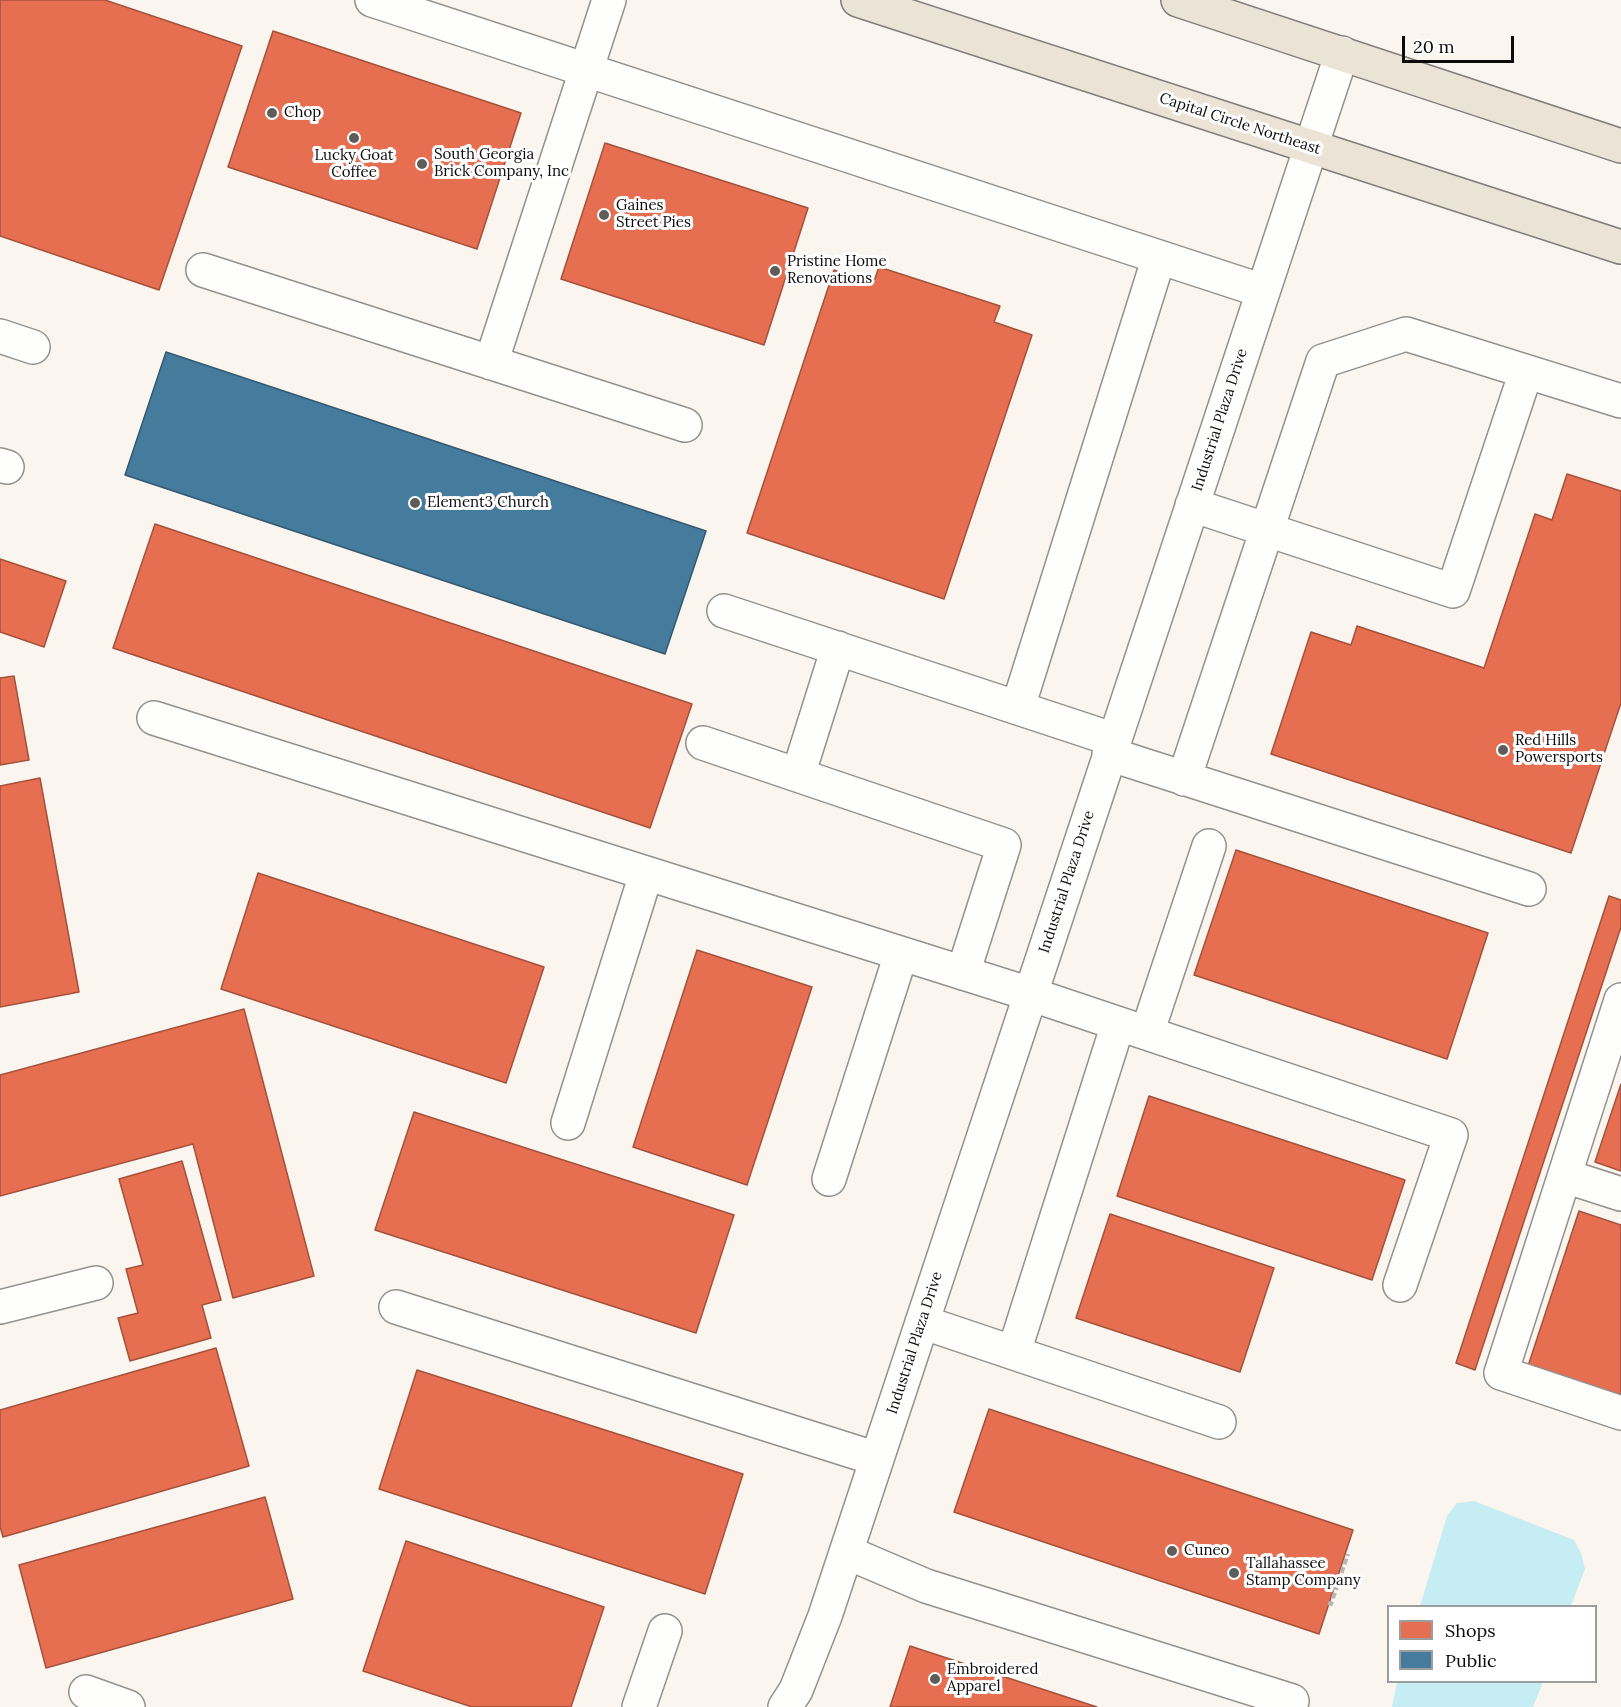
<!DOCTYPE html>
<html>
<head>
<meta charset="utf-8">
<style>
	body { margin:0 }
	#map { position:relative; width:1621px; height:1707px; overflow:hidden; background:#faf6ef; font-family:Lora,serif }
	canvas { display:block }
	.legend { position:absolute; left:1387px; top:1605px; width:210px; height:78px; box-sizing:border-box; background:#fff; border:2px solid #9d9d9d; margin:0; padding:8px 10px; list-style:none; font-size:18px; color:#0b0b0b }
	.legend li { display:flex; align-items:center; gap:12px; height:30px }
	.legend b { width:30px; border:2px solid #9d9d9d }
	.scale { position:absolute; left:1402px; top:36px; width:112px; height:27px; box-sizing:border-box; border:3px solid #0b0b0b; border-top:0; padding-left:8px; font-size:18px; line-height:21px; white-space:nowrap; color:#0b0b0b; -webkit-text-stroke:4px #fff; paint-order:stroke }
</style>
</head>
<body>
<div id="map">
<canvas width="1621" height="1707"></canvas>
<ul class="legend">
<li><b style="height:16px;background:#e76f51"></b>Shops</li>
<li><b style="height:16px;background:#457b9d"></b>Public</li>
</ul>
<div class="scale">20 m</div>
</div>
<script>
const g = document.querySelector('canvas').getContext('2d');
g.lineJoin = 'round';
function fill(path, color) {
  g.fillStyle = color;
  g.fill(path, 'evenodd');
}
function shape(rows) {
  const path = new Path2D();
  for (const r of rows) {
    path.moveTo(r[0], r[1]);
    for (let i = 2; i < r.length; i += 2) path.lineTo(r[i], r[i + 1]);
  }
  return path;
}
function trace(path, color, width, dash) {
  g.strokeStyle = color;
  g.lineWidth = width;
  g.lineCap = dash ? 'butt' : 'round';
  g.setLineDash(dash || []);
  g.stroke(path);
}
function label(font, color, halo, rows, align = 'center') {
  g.font = font + ' Lora,serif';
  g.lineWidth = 6;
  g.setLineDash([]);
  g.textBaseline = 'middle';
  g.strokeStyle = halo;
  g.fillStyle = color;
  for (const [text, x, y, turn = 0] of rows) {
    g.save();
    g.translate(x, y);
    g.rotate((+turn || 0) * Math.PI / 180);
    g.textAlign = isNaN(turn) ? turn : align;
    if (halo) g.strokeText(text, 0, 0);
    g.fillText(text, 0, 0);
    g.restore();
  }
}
fill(shape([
	[1474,1501,1574,1540,1581,1553,1585,1569,1571,1606,1420,1606,1447,1516,1457,1503],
	[1397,1682,1543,1682,1533,1707,1392,1707]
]), '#c6edf4');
const shops = shape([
	[0,0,105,0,242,46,159,290,0,236,0,0],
	[273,31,521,113,477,249,228,167,273,31],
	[605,143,808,208,764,345,561,279,605,143],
	[879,267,1000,306,994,322,1032,335,944,599,747,533,834,270,873,284,879,267],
	[1567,474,1621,491,1621,703,1571,853,1271,754,1311,632,1351,645,1357,626,1484,668,1535,514,1552,520,1567,474],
	[155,524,692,704,650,828,113,648,155,524],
	[0,559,66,581,44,647,0,632,0,559],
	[14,676,29,760,0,765,0,678,14,676],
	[40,778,79,992,0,1007,0,786,40,778],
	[1236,850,1488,933,1447,1059,1194,975,1236,850],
	[258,873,544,967,506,1083,221,989,258,873],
	[1609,896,1621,900,1621,927,1475,1370,1456,1363,1609,896],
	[697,950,812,987,747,1185,633,1147,697,950],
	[244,1009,314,1276,233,1298,193,1144,0,1196,0,1075,244,1009],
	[1621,1084,1621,1171,1595,1162,1621,1084],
	[1149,1096,1405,1180,1372,1280,1117,1196,1149,1096],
	[414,1112,734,1215,696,1333,375,1230,414,1112],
	[182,1161,221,1300,202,1305,211,1338,130,1361,118,1318,138,1313,126,1269,143,1265,119,1179,182,1161],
	[1579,1211,1621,1225,1621,1397,1528,1366,1579,1211],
	[1110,1214,1274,1268,1240,1372,1076,1318,1110,1214],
	[216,1348,249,1466,3,1537,0,1527,0,1410,216,1348],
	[417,1370,743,1474,705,1594,379,1489,417,1370],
	[989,1409,1353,1530,1319,1634,954,1512,989,1409],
	[265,1497,293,1599,46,1668,19,1565,265,1497],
	[406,1541,604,1607,571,1707,472,1707,363,1671,406,1541],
	[910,1646,1097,1707,890,1707,910,1646]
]);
fill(shops, '#e76f51');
trace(shops, '#a5513c', 1.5);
const public = shape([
	[166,352,706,531,665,654,125,475,166,352]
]);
fill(public, '#457b9d');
trace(public, '#345971', 1.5);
const minor = shape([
	[372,0,1263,291],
	[203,270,685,425],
	[0,336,33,347],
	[491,363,609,0],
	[0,465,7,467],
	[1192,505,1453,591,1526,372],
	[724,611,1115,740],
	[1018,707,1159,257],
	[154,718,1030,994,1451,1135,1400,1285],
	[703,743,1004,845,963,973],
	[1109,754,1529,889],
	[798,775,838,648],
	[1184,779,1323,361,1406,334,1621,401],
	[1621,1000,1501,1373,1621,1413],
	[1147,1033,1209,846],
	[568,1123,646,874],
	[1565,1176,1621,1194],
	[829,1179,901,954],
	[0,1307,96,1283],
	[396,1307,877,1459],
	[922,1322,1219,1422],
	[1014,1352,1118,1024],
	[846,1552,926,1586,1292,1701],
	[86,1692,128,1707],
	[639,1707,665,1631],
	[785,1707,796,1690,825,1616,1342,53]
]);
const major = shape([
	[858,0,1621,247],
	[1178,0,1621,146]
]);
trace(minor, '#93918e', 36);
trace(major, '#807e7b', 36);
trace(shape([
	[1328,1603,1331,1604,1348,1554]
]), '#b7b6b5', 4, [6, 3]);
trace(minor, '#fefefd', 33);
trace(major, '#ece3d7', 33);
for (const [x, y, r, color] of [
	[272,113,6,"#5f5d5b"],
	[354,138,6,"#5f5d5b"],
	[422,164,6,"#5f5d5b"],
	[604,215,6,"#5f5d5b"],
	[775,271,6,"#5f5d5b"],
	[415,503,6,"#5f5d5b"],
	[1503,750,6,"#5f5d5b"],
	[1172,1551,6,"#5f5d5b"],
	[1234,1573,6,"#5f5d5b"],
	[935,1679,6,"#5f5d5b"]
]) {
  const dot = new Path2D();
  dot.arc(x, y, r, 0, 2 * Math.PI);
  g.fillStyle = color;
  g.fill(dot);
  trace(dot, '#fff', 2);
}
label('15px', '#0b0b0b', '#fff', [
	["Chop",284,113],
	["South Georgia",434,155],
	["Brick Company, Inc",434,172],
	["Lucky Goat",354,156,"center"],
	["Coffee",354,173,"center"],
	["Gaines",616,206],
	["Street Pies",616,223],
	["Pristine Home",787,262],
	["Renovations",787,279],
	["Element3 Church",427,503],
	["Red Hills",1515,741],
	["Powersports",1515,758],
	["Cuneo",1184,1551],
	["Tallahassee",1246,1564],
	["Stamp Company",1246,1581],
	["Embroidered",947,1670],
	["Apparel",947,1687]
], 'left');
label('15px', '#0b0b0b', '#fff', [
	["Capital Circle Northeast",1240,124,18],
	["Industrial Plaza Drive",1220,420,-72],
	["Industrial Plaza Drive",1067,882,-72],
	["Industrial Plaza Drive",915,1343,-72]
]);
</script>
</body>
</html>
